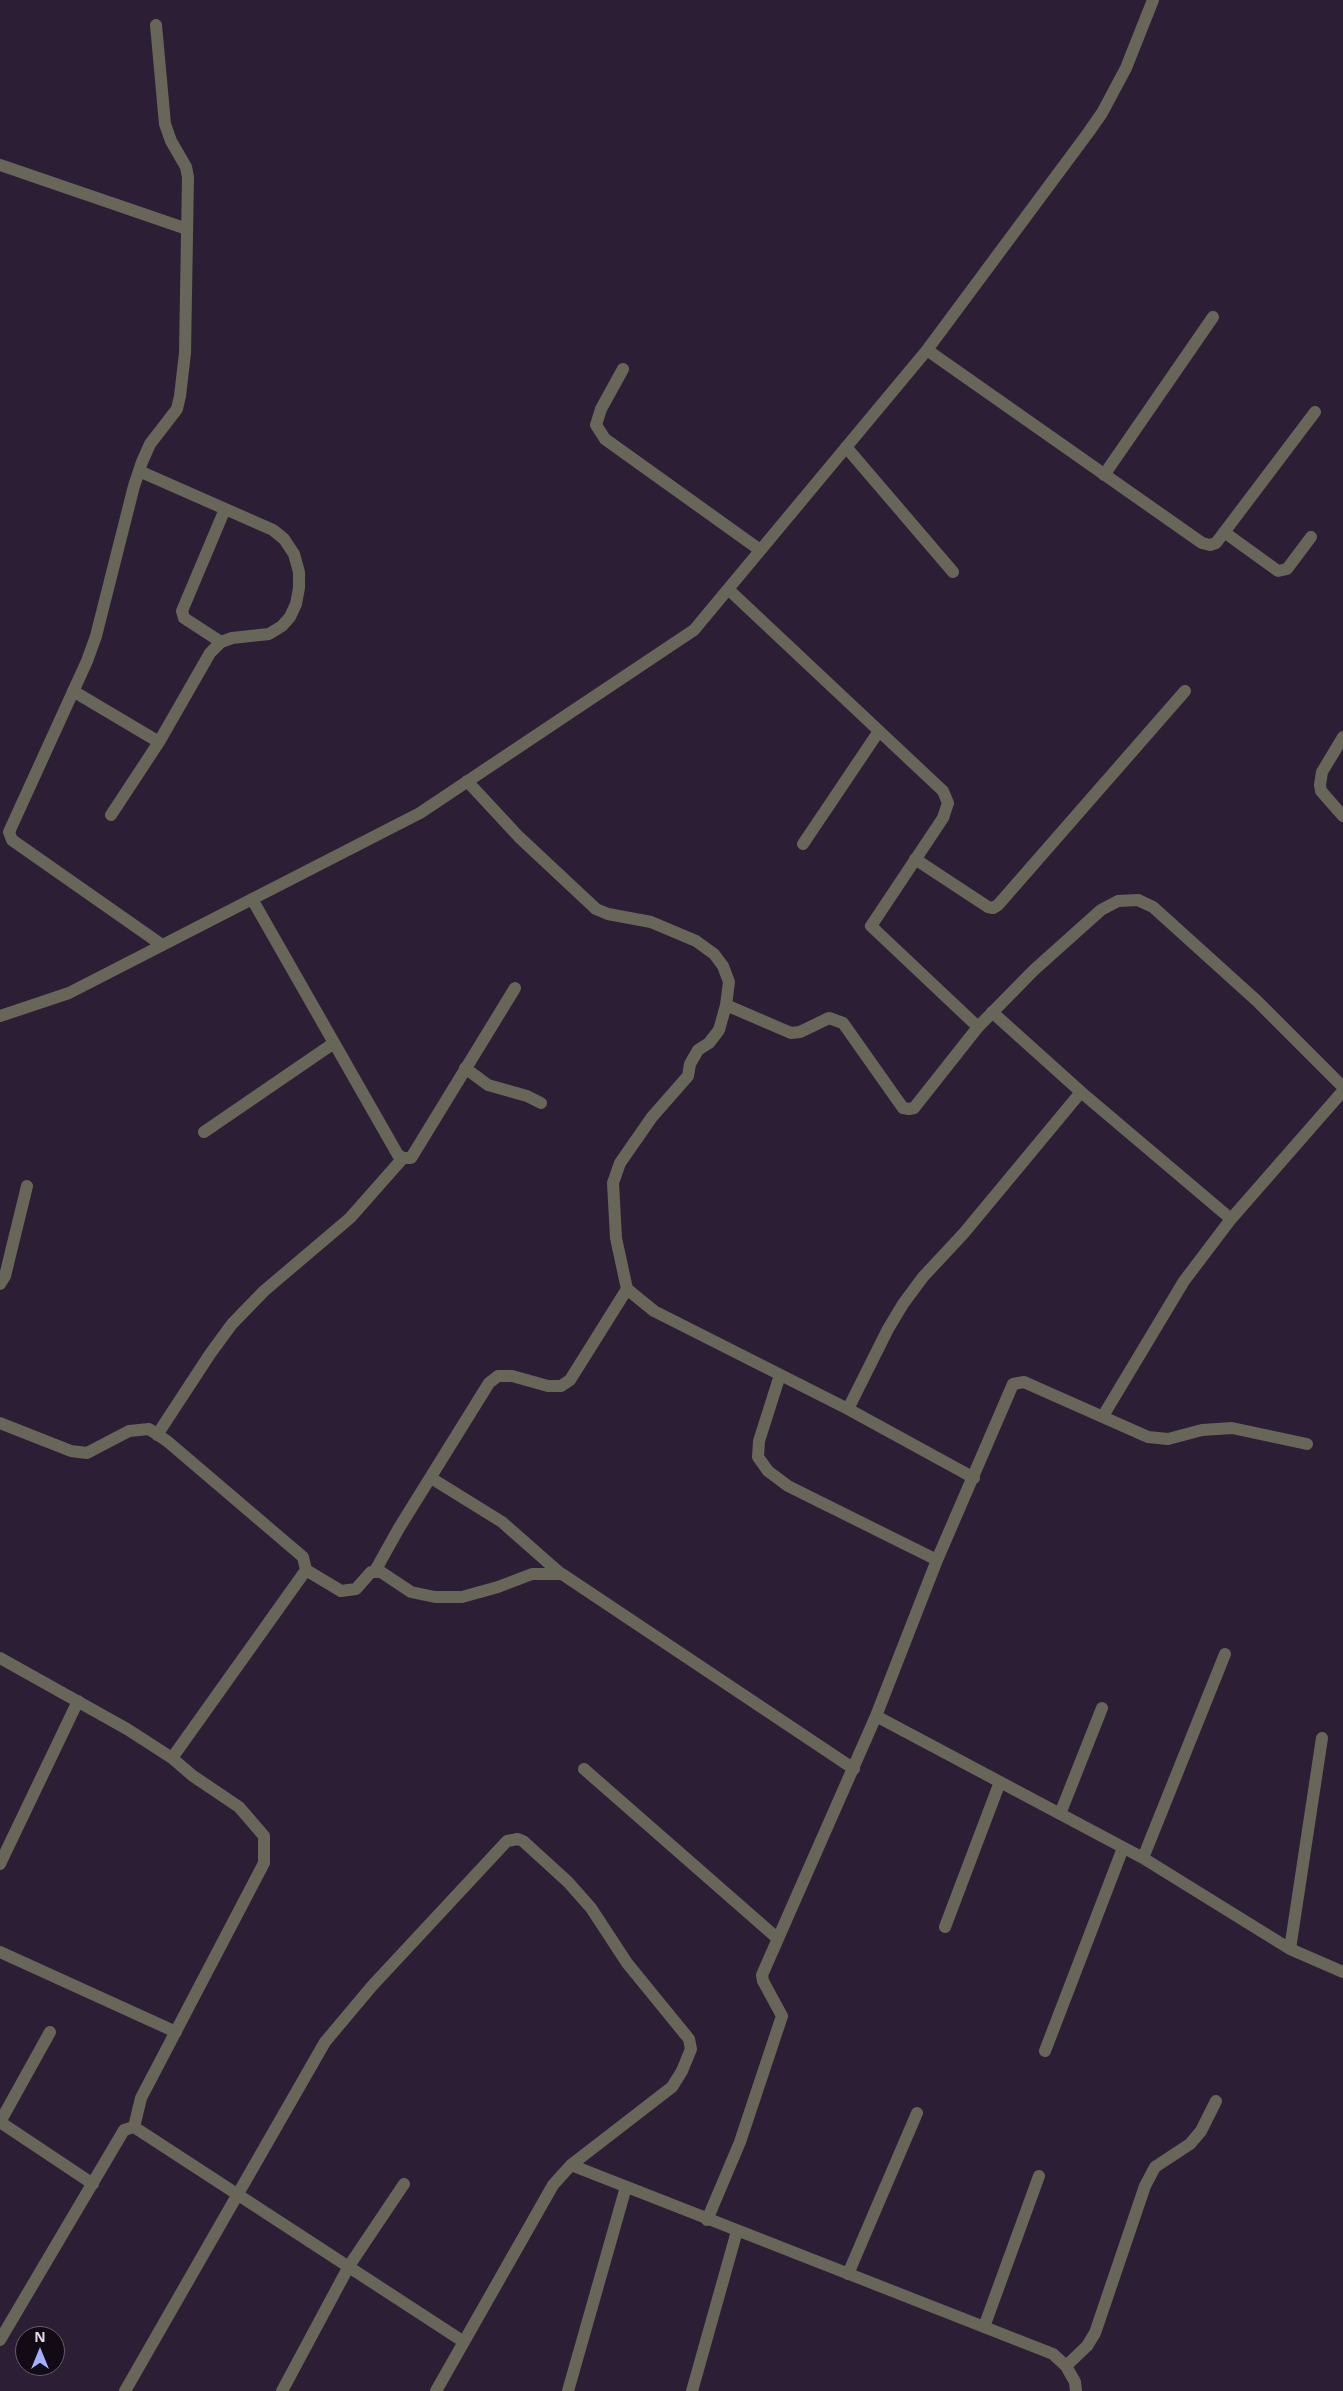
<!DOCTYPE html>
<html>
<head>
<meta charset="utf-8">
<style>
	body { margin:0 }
	#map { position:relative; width:1343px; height:2391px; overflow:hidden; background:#2c1f35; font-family:"Open Sans",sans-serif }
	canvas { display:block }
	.north { position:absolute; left:15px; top:2326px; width:50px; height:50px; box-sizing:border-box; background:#120b16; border:1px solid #655d6a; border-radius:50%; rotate:0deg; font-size:14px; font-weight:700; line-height:20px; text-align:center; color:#e2d9e8 }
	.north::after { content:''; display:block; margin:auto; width:18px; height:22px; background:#a4b1fc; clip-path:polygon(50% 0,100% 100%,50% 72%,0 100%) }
</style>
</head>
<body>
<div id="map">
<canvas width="1343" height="2391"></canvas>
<div class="north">N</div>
</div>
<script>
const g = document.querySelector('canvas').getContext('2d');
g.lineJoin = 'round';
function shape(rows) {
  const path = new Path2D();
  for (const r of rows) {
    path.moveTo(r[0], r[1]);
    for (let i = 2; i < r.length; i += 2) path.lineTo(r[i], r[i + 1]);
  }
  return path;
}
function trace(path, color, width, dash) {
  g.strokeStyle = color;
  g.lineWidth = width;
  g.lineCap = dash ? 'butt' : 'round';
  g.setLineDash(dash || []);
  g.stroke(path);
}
trace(shape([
	[156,25,165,124,171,141,186,167,188,177,185,353,180,396,177,409,150,444,142,462,134,486,96,636,87,661,9,832,12,840,162,945],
	[0,165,187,229],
	[927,350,1202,543,1210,545,1216,543,1315,412],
	[623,369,601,409,596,425,605,439,760,550],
	[846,447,953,572],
	[1104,475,1213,317],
	[1224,532,1278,571,1287,569,1311,537],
	[728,589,943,791,948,803,943,818,871,926,978,1027],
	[221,642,184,618,182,611,225,509],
	[73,691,159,742],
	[1343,737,1322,772,1320,785,1321,791,1343,816],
	[467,781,519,837,596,909,608,914,651,922,696,941,714,954,723,966,729,982,726,1005,719,1030,709,1043,698,1050,690,1064,688,1076,652,1117,620,1163,613,1183,616,1238,627,1289,654,1311,848,1409,974,1478],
	[111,815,159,742,210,653,221,642,232,638,269,634,282,626,290,617,296,604,299,588,299,572,294,554,284,539,273,530,139,471],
	[803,844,879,731],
	[915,859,988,907,993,908,998,905,1185,691],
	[252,899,398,1155,403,1158,411,1158,515,988],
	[726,1005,791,1033,800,1032,829,1018,843,1023,903,1108,909,1109,914,1108,978,1027,1034,970,1101,910,1118,901,1138,900,1153,907,1257,1001,1343,1087],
	[992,1012,1081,1092,1231,1219],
	[0,1016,69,993,420,813,694,630,927,350,1088,133,1102,113,1126,68,1153,0],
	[465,1068,488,1085,527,1096,541,1103],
	[204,1132,334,1043],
	[0,1284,5,1276,27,1186],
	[780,1375,759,1441,758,1457,768,1471,788,1486,937,1560],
	[848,1409,888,1329,903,1304,923,1277,964,1233,1081,1092],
	[1103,1416,1184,1281,1231,1219,1343,1091],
	[0,1423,71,1451,87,1453,129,1431,149,1429,167,1441,303,1557,306,1570,172,1758],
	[157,1435,210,1354,232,1324,264,1291,350,1218,403,1158],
	[431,1478,502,1522,561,1574],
	[306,1570,341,1591,356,1589,371,1572,381,1572,411,1592,435,1597,462,1597,498,1587,532,1574,562,1574,854,1769],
	[375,1571,399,1528,489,1383,498,1376,512,1376,548,1386,561,1386,570,1380,627,1289],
	[0,1658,127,1729,172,1758,193,1776,239,1807,264,1836,264,1863,141,2098,134,2127],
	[876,1716,1143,1858,1290,1949,1343,1972],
	[584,1769,777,1938],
	[1060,1814,1102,1708],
	[1143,1858,1225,1654],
	[0,1864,78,1701],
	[945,1927,1000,1782],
	[1290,1949,1322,1738],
	[0,1952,176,2032],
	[50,2032,0,2122,93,2184],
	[1045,2051,1123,1848],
	[571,2165,1053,2354,1066,2366,1075,2382,1076,2391],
	[707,2220,740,2142,782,2016,763,1981,762,1975,876,1716,937,1560,1013,1384,1024,1382,1148,1437,1168,1439,1202,1430,1232,1428,1307,1444],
	[848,2274,917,2113],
	[984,2327,1039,2176],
	[0,2340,124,2130,134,2127,464,2342],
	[1066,2366,1087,2346,1095,2333,1145,2186,1155,2167,1190,2144,1201,2131,1216,2101],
	[125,2391,325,2042,372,1986,507,1841,518,1839,523,1841,568,1882,591,1908,627,1963,689,2039,691,2049,682,2071,672,2087,571,2165,553,2185,436,2391],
	[282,2391,349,2266,404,2184],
	[568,2391,626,2187],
	[692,2391,737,2231]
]), '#686659', 12);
</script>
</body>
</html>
